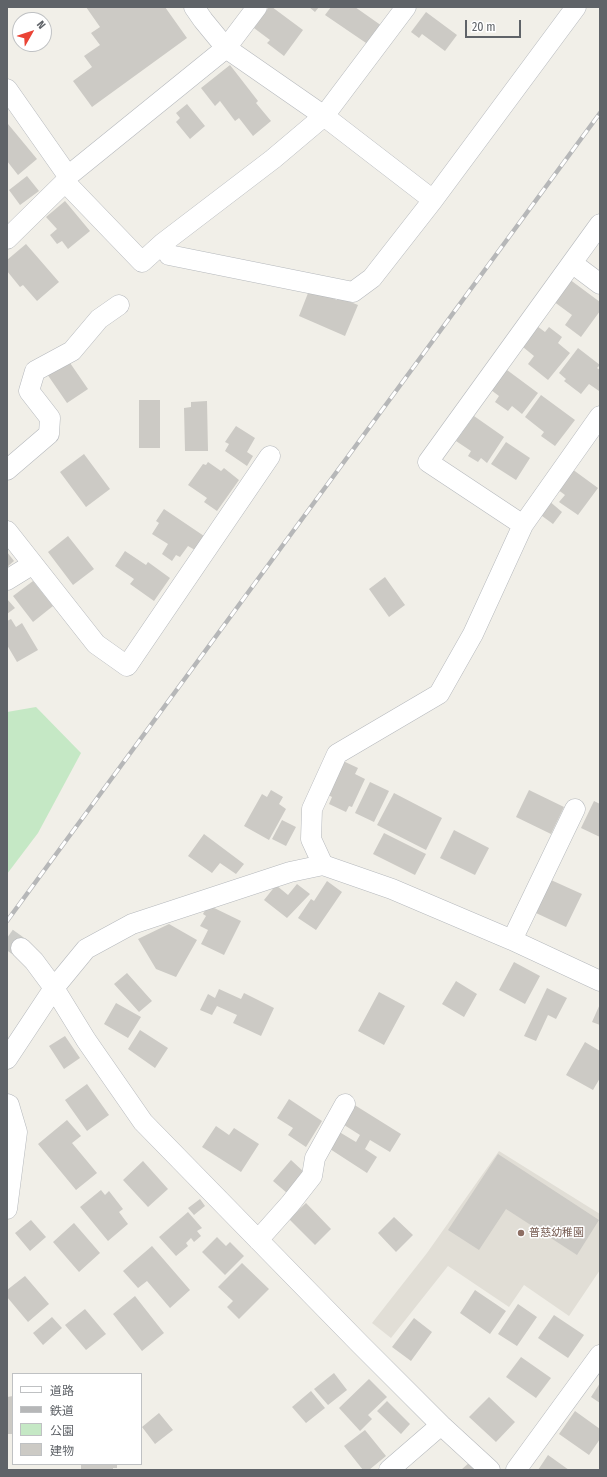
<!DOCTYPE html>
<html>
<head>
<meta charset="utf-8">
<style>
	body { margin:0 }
	#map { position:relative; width:607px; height:1477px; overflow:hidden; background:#f1efe8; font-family:"Fira Sans Condensed","Noto Sans JP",sans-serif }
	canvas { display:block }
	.frame { position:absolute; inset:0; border:8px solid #5f6368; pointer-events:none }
	.legend { position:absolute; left:12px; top:1373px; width:130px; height:92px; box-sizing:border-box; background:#fff; border:1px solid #bfc1c3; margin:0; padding:5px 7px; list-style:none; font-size:12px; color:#5f6368 }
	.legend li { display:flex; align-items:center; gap:8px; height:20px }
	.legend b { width:20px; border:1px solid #bfc1c3 }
	.north { position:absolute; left:12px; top:12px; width:40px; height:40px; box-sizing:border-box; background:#fff; border:1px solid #bfc1c3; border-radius:50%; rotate:51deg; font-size:11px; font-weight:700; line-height:16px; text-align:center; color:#5f6368 }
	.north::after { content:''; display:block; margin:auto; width:14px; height:18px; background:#ea4335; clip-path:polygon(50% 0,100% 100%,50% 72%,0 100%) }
	.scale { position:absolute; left:465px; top:20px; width:56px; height:18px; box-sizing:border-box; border:2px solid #5f6368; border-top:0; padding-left:5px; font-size:12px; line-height:14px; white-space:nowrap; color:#5f6368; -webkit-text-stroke:3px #fff; paint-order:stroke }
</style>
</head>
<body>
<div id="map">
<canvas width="607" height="1477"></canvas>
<div class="frame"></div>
<ul class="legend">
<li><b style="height:5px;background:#fff"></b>道路</li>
<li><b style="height:5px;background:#b6b7b8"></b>鉄道</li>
<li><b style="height:11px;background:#c5e8c5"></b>公園</li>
<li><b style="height:11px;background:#cccac5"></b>建物</li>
</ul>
<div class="north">N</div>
<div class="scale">20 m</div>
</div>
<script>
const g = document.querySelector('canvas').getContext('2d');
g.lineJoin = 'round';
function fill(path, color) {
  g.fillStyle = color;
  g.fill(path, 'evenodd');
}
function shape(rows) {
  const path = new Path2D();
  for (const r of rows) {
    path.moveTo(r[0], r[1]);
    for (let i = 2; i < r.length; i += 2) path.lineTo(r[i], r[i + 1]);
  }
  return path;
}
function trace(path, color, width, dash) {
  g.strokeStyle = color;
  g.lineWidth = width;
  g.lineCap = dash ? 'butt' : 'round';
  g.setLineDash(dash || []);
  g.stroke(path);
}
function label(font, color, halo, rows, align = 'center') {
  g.font = font + ' "Fira Sans Condensed","Noto Sans JP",sans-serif';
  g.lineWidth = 3;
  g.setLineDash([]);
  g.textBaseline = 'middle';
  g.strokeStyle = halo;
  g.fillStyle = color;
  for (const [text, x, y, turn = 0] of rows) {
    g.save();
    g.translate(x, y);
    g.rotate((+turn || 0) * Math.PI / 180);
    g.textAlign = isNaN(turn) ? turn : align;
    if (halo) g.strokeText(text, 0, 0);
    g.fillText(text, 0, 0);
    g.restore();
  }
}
fill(shape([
	[499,1151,600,1214,600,1270,569,1316,524,1285,509,1307,448,1266,391,1338,372,1323,427,1253]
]), '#e1ded6');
fill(shape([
	[36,707,81,753,38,833,7,874,7,712]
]), '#c5e8c5');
fill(shape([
	[86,7,165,7,187,38,92,107,73,81,92,67,84,56,100,45,91,33,100,27],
	[269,7,272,7,303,30,284,56,267,43,270,40,254,28],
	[309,7,319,7,315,12],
	[331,7,355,7,382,26,369,45,325,15],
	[426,12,457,35,445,51,422,34,419,38,411,32],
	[230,65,258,101,256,103,271,121,253,136,239,118,235,121,220,101,215,106,201,88],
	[187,104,205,126,190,139,176,122,180,118,176,113],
	[8,124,37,159,18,175,7,161],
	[27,176,39,191,20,205,9,190],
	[65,201,90,231,68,249,62,241,57,244,50,235,57,229,46,217],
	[26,244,59,282,37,301,23,285,20,287,7,271,7,260],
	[569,279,600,302,600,311,581,337,565,325,572,315,553,301],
	[310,288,337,300,338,297,358,305,345,336,299,316],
	[533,323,545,332,549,327,562,337,558,343,570,353,548,380,528,364,534,356,518,343],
	[578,348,600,365,597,368,600,370,599,391,589,384,581,394,564,381,566,379,559,373],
	[68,360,88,389,67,403,47,374],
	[507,370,538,393,522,414,512,406,508,411,495,402,499,396,491,390],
	[541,395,575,420,555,446,541,436,544,432,525,417],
	[139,400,160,400,160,448,139,448],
	[207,401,208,451,185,451,184,408,191,407,191,402],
	[474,416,504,437,487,463,481,458,478,462,468,456,471,451,456,441],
	[236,426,255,438,247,452,253,456,247,466,225,451,229,444,225,442],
	[506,442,530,458,516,480,491,464],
	[84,454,110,489,86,507,60,472],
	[208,462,221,471,224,468,239,480,217,511,204,502,207,498,188,485,203,464,206,465],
	[572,469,598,488,578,515,559,502,565,495,557,489],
	[548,500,562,512,553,524,538,513],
	[164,509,204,536,195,550,188,546,180,557,176,555,172,561,162,554,168,544,152,534,159,523,156,521],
	[68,536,94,569,73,585,48,552],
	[125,551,146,565,148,562,170,578,154,601,130,584,134,579,115,566],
	[7,552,14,561,7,567],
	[385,577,405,605,389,617,369,589],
	[33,581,53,606,33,622,13,596],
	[7,599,15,608,7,614],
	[11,619,16,627,22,623,38,650,17,662,7,645,7,621],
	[341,760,358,768,355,774,365,779,352,807,349,806,346,812,329,804,332,797,328,795],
	[370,782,389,791,374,822,355,813],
	[271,790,283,797,279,804,286,809,269,840,244,826,262,794,267,797],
	[529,790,564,807,551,834,516,817],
	[394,793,442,818,426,850,377,825],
	[594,801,600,804,600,837,581,828],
	[282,820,296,827,286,846,272,839],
	[454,830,489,848,475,875,440,858],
	[384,833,426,854,415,875,373,854],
	[204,834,244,864,236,874,220,863,212,873,188,856],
	[551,880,582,894,566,927,536,913],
	[327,881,342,892,316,930,298,918,311,899,314,901],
	[297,884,310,894,287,918,264,900,276,885,288,895],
	[208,905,241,921,224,955,201,944,208,930,200,926,206,916,203,914],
	[169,924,197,940,176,977,156,969,138,939],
	[514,962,540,976,525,1004,499,990],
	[127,973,152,1001,139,1012,114,984],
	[456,981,477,994,464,1017,442,1004],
	[547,988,567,998,556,1019,548,1015,536,1041,524,1036],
	[219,989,241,999,244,993,274,1008,261,1036,233,1023,237,1015,217,1006,212,1015,200,1010,208,994,215,998],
	[379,992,405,1006,384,1045,358,1031],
	[116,1003,141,1017,128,1038,104,1024],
	[600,1004,600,1025,592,1022],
	[140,1030,168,1048,155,1068,128,1049],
	[65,1036,80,1058,64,1069,49,1046],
	[585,1042,600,1051,600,1078,593,1090,566,1075],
	[87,1084,109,1115,87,1131,65,1100],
	[289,1099,322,1121,306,1147,288,1135,293,1128,277,1118],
	[353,1104,401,1134,390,1152,370,1140,365,1149,377,1157,367,1173,330,1149,336,1130,356,1142,360,1135,341,1123],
	[67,1120,81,1136,72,1143,97,1173,76,1190,38,1144],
	[216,1126,229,1135,234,1128,259,1144,241,1172,202,1147],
	[498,1154,599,1220,577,1255,506,1209,479,1250,448,1230],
	[291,1160,304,1172,287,1193,273,1181],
	[143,1161,168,1189,148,1207,123,1180],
	[101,1190,105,1195,109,1191,123,1209,119,1212,128,1224,108,1241,80,1207],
	[200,1199,205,1206,194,1215,188,1208],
	[306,1203,331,1229,315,1245,289,1219],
	[188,1212,202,1228,197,1231,201,1236,194,1242,191,1238,186,1243,188,1246,176,1256,159,1237],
	[394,1217,413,1235,396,1252,378,1233],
	[31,1220,46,1237,30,1251,15,1233],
	[74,1223,100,1253,79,1272,53,1242],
	[217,1237,226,1246,230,1242,244,1256,225,1275,202,1252],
	[152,1246,190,1290,170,1308,147,1281,138,1288,123,1271],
	[242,1263,269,1289,239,1319,227,1307,233,1301,218,1287],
	[25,1276,49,1304,28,1322,7,1297,7,1290],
	[475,1290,506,1311,490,1334,460,1313],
	[135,1296,164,1333,142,1351,113,1314],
	[518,1304,537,1317,517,1346,498,1334],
	[85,1309,106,1334,86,1350,65,1325],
	[554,1315,584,1335,568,1358,538,1338],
	[52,1317,62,1328,43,1345,33,1333],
	[414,1318,432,1332,411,1361,392,1347],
	[521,1357,551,1378,536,1398,506,1377],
	[334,1373,347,1390,328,1405,314,1389],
	[369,1379,387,1397,368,1415,372,1419,360,1431,339,1408],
	[600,1383,600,1403,591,1397],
	[311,1391,325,1408,306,1423,292,1407],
	[13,1396,13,1434,7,1434,7,1397],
	[489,1397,515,1422,496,1442,469,1417],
	[387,1401,410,1424,401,1434,377,1411],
	[575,1411,600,1429,600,1439,589,1455,559,1434],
	[159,1413,173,1430,155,1444,142,1427],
	[365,1430,386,1456,369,1470,363,1470,344,1446],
	[548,1455,569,1470,538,1470],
	[470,1462,478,1470,461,1470],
	[81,1464,117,1464,117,1468,113,1468,113,1470,81,1470]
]), '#cccac5');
trace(shape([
	[7,938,21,948]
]), '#ccccc8', 20, [20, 10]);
const minor = shape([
	[194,7,203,20,226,48,324,116,433,200],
	[7,89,68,176],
	[65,182,142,262,163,243,273,159,324,116,406,7],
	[7,239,65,182,68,176,226,48,257,7],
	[163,243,169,255,353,292,372,278,433,200,576,7],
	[572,263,600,284],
	[7,470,49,434,50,418,29,391,35,371,72,351,99,319,119,305],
	[523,525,428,462,600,224],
	[7,531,96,644,127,666,270,456],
	[7,580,33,564],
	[323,865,311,839,312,809,337,754,439,694,473,634,523,525,600,416],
	[512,940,575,809],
	[21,948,34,961,54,988,86,1040,143,1122,359,1343,441,1425,490,1470],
	[7,1059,54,988,86,949,132,924,290,872,323,865,392,889,512,940,600,981],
	[7,1104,9,1105,17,1132,7,1209],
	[258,1240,290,1204,312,1176,315,1158,345,1104],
	[389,1470,441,1425],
	[516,1470,600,1355]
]);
trace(minor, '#b5b8bc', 21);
trace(minor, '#fff', 20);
const rail = shape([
	[7,921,600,113]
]);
trace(rail, '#b6b7b8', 4.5);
trace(rail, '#fff', 3, [9]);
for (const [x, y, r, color] of [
	[521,1233,4,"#8d6e63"]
]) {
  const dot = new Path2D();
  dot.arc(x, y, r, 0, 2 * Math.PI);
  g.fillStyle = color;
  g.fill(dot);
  trace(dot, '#fff', 1.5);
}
label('11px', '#785e54', '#fff', [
	["普慈幼稚園",529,1233]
], 'left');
</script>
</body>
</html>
